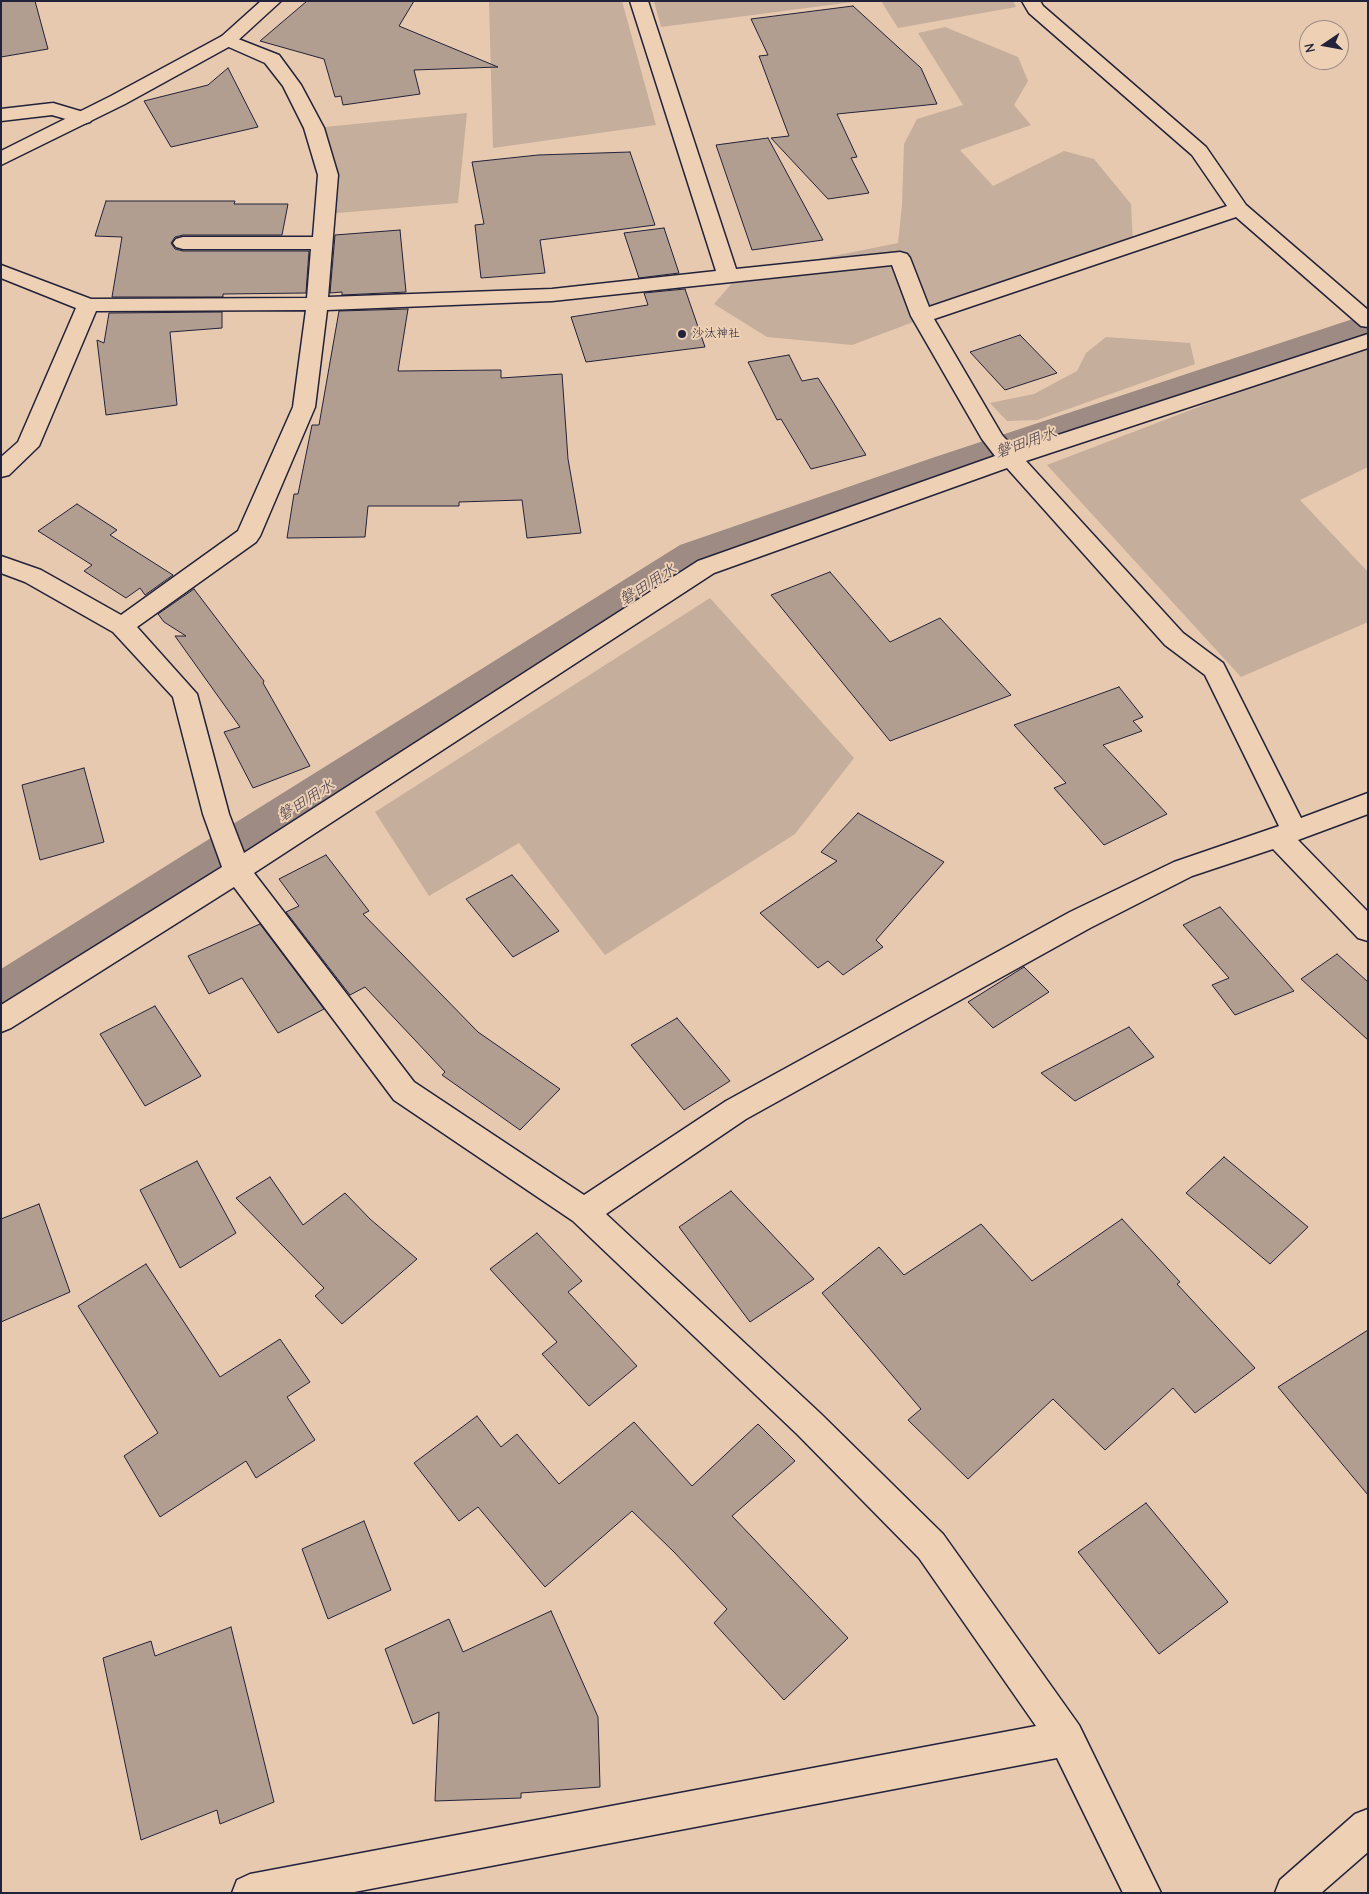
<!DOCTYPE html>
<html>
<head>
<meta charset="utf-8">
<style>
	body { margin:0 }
	#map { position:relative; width:1369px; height:1894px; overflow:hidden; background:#e6c9af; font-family:"Comic Neue",sans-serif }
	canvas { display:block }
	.frame { position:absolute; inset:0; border:2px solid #22223b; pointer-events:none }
	.north { position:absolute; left:1299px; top:20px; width:50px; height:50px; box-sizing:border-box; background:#eed0b4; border:1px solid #9c8a84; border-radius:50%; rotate:258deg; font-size:14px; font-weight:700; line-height:20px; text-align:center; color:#22223b }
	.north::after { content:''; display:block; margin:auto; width:18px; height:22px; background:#22223b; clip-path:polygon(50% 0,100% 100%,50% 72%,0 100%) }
</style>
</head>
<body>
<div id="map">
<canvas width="1369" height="1894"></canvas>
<div class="frame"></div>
<div class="north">N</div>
</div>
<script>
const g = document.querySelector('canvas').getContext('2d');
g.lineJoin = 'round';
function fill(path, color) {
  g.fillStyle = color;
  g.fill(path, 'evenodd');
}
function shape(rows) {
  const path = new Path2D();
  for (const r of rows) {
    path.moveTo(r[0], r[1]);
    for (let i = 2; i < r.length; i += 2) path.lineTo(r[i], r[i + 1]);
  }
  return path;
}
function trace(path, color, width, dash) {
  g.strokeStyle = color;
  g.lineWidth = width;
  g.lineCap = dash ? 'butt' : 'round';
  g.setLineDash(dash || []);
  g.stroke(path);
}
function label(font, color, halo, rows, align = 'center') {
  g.font = font + ' "Comic Neue","Klee One",sans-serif';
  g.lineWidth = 4;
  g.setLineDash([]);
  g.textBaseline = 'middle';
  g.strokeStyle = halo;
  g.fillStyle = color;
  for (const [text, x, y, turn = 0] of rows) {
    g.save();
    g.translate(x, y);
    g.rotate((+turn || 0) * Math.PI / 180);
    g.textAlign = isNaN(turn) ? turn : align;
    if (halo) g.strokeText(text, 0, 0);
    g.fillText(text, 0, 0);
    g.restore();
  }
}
fill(shape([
	[622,1,656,125,493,148,489,2],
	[654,1,860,1,661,27],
	[881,1,1013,1,1016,7,898,28],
	[945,27,1018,57,1028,81,1014,105,1031,125,960,150,993,186,1064,151,1094,159,1131,204,1133,245,1015,284,852,345,767,337,714,304,739,275,898,243,902,205,904,144,917,119,963,105,918,33],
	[467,113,458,203,325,214,314,128],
	[1106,337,1190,343,1195,364,1037,420,1007,421,990,403,1034,394,1077,371,1086,353],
	[1368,342,1368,467,1300,500,1368,572,1368,622,1241,677,1047,465],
	[710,598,854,758,795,834,605,955,519,843,429,896,375,812]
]), '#c6ae9c');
fill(shape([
	[1368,314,1368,339,960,476,710,565,19,1009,1,1015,1,969,680,545,932,458,1368,314]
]), '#9e8b84');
const building = shape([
	[1,1,35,1,48,49,1,57,1,1],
	[307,1,414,1,399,26,498,67,414,70,420,94,343,105,341,96,335,97,324,59,260,41,307,1],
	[853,6,921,68,937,104,837,114,857,157,851,158,869,193,828,199,771,138,789,136,759,56,768,55,751,19,853,6],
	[228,68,258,127,171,147,144,101,208,85,228,68],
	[768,138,823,240,752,250,716,145,768,138],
	[630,152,655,225,540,240,545,273,481,278,475,225,484,224,472,162,538,155,630,152],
	[106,201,235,201,234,204,288,204,282,235,183,235,175,237,171,243,175,249,183,251,309,251,306,293,223,294,223,297,112,297,122,237,95,236,106,201],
	[664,228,679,273,639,278,624,233,664,228],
	[400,230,406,292,342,295,342,292,330,293,335,235,400,230],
	[685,289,705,347,586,362,571,317,648,305,644,293,685,289],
	[408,309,398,371,501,370,501,378,562,374,568,459,581,533,527,538,522,500,459,502,459,506,368,506,365,537,287,538,294,494,298,494,312,425,319,425,339,311,408,309],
	[222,312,222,328,170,332,177,405,106,415,97,340,104,343,109,313,222,312],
	[1020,335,1057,373,1005,390,970,352,1020,335],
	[789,355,802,381,818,378,866,455,811,469,781,419,777,420,748,362,789,355],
	[77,504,117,530,110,535,173,575,145,595,140,588,126,598,84,571,92,565,38,531,77,504],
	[830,572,890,642,940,618,1011,695,890,741,771,595,830,572],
	[194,589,264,681,263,683,310,766,253,788,224,732,240,727,175,636,186,636,164,622,158,614,194,589],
	[1119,687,1143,717,1133,721,1142,731,1103,745,1167,814,1104,845,1054,788,1066,783,1014,725,1119,687],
	[84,768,104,842,40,860,22,785,84,768],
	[858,813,944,862,876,940,883,947,843,975,828,961,818,968,760,913,837,861,821,852,858,813],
	[326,855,369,911,363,914,478,1032,560,1089,520,1130,442,1075,445,1072,365,987,350,995,286,912,299,906,279,879,326,855],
	[512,875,559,931,513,957,466,899,512,875],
	[1220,907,1294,991,1235,1015,1212,985,1229,978,1183,925,1220,907],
	[260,924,324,1009,278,1033,242,978,209,994,188,956,260,924],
	[1337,954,1368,982,1368,1040,1301,979,1337,954],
	[1024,967,1049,992,993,1028,968,1002,1024,967],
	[155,1006,201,1076,145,1106,100,1034,155,1006],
	[677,1018,730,1081,684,1110,631,1045,677,1018],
	[1129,1027,1154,1057,1075,1101,1041,1073,1129,1027],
	[1224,1157,1308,1227,1270,1264,1186,1193,1224,1157],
	[197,1161,236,1233,180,1268,140,1190,197,1161],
	[270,1177,303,1225,345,1193,370,1219,417,1259,342,1324,315,1296,324,1288,236,1198,270,1177],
	[731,1191,814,1279,750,1322,679,1227,731,1191],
	[39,1204,70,1292,1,1322,1,1219,39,1204],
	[1122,1219,1180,1282,1177,1284,1255,1368,1195,1413,1173,1388,1105,1450,1053,1399,968,1479,908,1420,921,1409,822,1293,879,1247,904,1275,981,1224,1032,1281,1122,1219],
	[537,1233,582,1281,568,1292,637,1366,589,1406,542,1354,557,1342,490,1269,537,1233],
	[146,1264,220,1377,280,1339,310,1382,287,1397,315,1440,256,1478,246,1461,160,1517,124,1456,158,1433,78,1306,146,1264],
	[1368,1330,1368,1495,1278,1387,1368,1330],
	[477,1416,501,1447,517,1434,559,1484,634,1422,692,1486,758,1424,795,1461,732,1516,848,1638,784,1700,714,1623,727,1609,675,1553,632,1511,545,1587,478,1507,459,1521,414,1463,477,1416],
	[1146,1503,1228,1602,1159,1654,1078,1552,1146,1503],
	[364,1521,391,1590,328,1619,302,1549,364,1521],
	[551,1611,598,1717,600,1787,521,1793,521,1798,435,1801,439,1712,413,1724,385,1649,449,1619,463,1652,551,1611],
	[231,1627,274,1802,220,1824,217,1810,141,1840,103,1658,151,1641,155,1656,231,1627]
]);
fill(building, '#b29d91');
trace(building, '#22223b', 1);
const minor = shape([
	[630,1,648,1,736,269,900,252,907,254,910,258,929,307,1227,206,1192,155,1029,13,1022,1,1040,1,1043,6,1206,147,1246,205,1368,310,1368,327,1361,326,1236,217,934,319,1002,435,1015,449,1368,334,1368,348,1026,461,1183,633,1223,663,1301,818,1368,793,1368,814,1298,840,1368,912,1368,941,1358,938,1273,849,1192,876,1090,928,746,1119,606,1214,820,1413,943,1534,1079,1725,1161,1893,1123,1893,1057,1758,349,1893,232,1893,237,1880,250,1874,1036,1726,919,1558,798,1435,573,1221,394,1100,234,887,11,1028,1,1032,1,1005,222,867,203,814,173,697,113,632,25,582,1,573,1,556,41,570,121,615,238,531,293,407,306,310,96,311,39,446,9,475,1,477,1,457,18,442,76,308,1,278,1,265,91,299,307,298,311,249,183,249,176,247,173,243,176,239,183,237,313,237,318,175,304,128,283,86,265,63,222,44,219,40,222,36,228,35,279,55,301,85,324,128,338,175,328,297,552,289,716,271,630,1],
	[892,265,911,316,982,439,995,456,698,561,244,853,229,814,197,694,137,627,256,542,260,536,315,407,327,310,552,301,892,265],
	[1007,468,1165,645,1205,675,1279,826,1174,862,1070,912,726,1101,584,1195,414,1082,254,873,714,573,1007,468],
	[53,103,90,114,93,118,90,122,83,124,52,115,1,121,1,109,53,103],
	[1368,1809,1368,1852,1321,1893,1275,1893,1280,1880,1355,1814,1368,1809]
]);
const tertiary = shape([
	[261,1,281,1,234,44,125,104,1,165,1,151,111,96,222,36,261,1]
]);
trace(minor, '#22223b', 3);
trace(tertiary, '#22223b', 3);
fill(minor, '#eed0b4');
fill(tertiary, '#eed0b4');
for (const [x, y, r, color] of [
	[682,334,5,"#22223b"]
]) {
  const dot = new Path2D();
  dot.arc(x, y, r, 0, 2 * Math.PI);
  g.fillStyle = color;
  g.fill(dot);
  trace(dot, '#eed0b4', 2);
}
label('12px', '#22223b', '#eed0b4', [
	["沙汰神社",692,334]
], 'left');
label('italic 16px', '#474251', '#eed0b4', [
	["磐田用水",1026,443,-19],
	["磐田用水",648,585,-32],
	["磐田用水",306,801,-32]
]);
</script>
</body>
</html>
